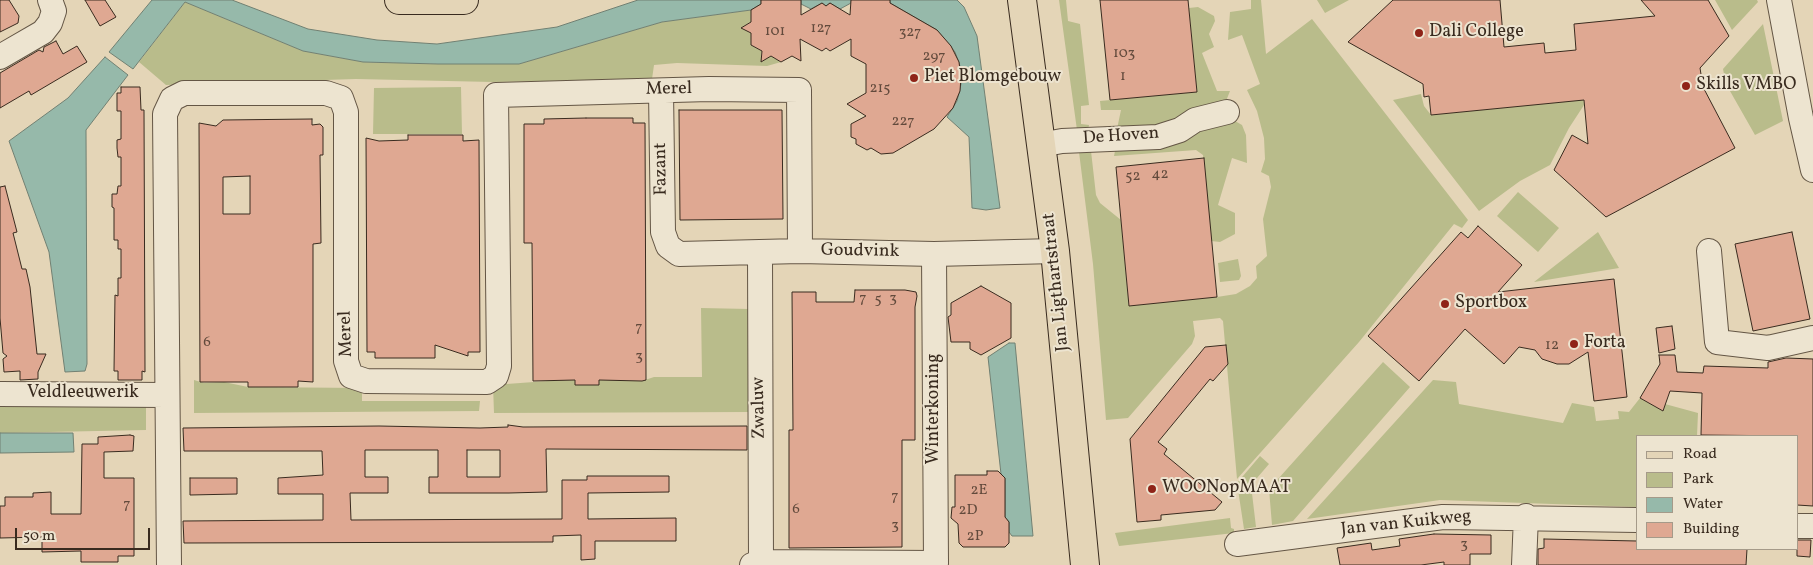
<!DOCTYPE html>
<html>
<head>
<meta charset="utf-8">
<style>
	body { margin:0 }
	#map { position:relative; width:1813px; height:565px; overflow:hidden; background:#e4d5b7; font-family:Vollkorn,serif }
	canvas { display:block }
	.legend { position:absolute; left:1636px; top:435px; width:162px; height:115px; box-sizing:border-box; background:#ede4d0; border:1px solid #a59a89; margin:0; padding:6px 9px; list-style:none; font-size:15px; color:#392b1f }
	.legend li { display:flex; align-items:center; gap:10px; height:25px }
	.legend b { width:25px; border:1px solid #a59a89 }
	.scale { position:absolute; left:15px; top:528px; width:135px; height:22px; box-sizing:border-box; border:2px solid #392b1f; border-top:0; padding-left:6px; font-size:15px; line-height:18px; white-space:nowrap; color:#392b1f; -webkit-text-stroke:4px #ede4d0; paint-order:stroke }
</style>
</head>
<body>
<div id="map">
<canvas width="1813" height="565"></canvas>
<ul class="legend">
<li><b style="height:6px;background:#e4d5b7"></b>Road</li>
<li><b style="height:14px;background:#b9bc8b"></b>Park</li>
<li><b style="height:14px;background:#96b9aa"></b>Water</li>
<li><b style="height:14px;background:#dfa892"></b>Building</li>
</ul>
<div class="scale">50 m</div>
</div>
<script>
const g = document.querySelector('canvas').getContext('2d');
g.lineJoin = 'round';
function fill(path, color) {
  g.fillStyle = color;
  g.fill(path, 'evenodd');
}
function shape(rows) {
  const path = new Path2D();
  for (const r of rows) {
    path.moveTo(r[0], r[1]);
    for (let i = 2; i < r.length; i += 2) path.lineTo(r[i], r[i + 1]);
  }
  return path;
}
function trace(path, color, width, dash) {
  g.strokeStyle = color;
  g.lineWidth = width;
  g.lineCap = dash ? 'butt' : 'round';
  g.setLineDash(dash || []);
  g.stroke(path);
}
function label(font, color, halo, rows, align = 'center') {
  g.font = font + ' Vollkorn,serif';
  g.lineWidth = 4;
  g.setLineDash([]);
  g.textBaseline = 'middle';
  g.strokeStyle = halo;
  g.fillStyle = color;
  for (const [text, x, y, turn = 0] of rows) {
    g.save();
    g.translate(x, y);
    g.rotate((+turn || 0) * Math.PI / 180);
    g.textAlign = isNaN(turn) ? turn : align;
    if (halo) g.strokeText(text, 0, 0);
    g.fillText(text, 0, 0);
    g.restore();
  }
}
fill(shape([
	[1059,0,1066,0,1068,21,1080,24,1089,105,1081,106,1081,124,1089,125,1088,131,1077,130],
	[1251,0,1261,0,1266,54,1312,19,1468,220,1462,228,1454,224,1359,342,1237,479,1223,321,1220,318,1193,321,1195,336,1192,344,1128,418,1106,420,1093,264,1079,152,1091,151,1096,195,1100,203,1121,220,1129,306,1217,297,1236,294,1250,286,1257,278,1256,266,1267,256,1263,219,1271,187,1269,176,1261,172,1265,159,1264,138,1257,111,1247,90,1260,84,1242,35,1228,40,1230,12,1251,9],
	[1317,0,1349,0,1325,13],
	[1715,0,1757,0,1758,2,1732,30],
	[185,2,303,51,363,62,438,64,519,64,662,22,751,10,751,22,746,25,746,29,751,33,751,45,762,51,761,56,766,59,771,56,781,62,767,66,677,63,654,65,652,79,493,82,356,79,166,85,139,62],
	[1198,7,1214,16,1215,21,1209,34,1214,47,1202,53,1217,91,1230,91,1226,101,1171,124,1117,129,1121,110,1101,110,1100,101,1197,92,1189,8],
	[1763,24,1783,121,1755,135,1726,84,1723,69],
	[461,87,462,134,373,134,374,88],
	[1583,89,1584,105,1569,128,1550,165,1520,181,1479,211,1393,100,1421,94,1424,106,1431,115,1561,102],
	[1228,117,1242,125,1246,135,1247,163,1232,158,1218,205,1235,213,1235,234,1220,242,1211,241,1203,155,1196,150,1114,156,1117,141],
	[1518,192,1559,228,1538,252,1497,216],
	[1598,232,1619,268,1534,282],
	[1238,259,1241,276,1239,280,1220,282,1218,263],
	[701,308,749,309,749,412,494,413,493,385,575,379,575,385,598,385,599,379,642,381,654,377,702,377],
	[1383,362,1410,387,1293,521,1272,525,1269,489],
	[194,380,204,383,224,382,248,387,362,388,362,401,480,401,479,411,194,413],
	[1433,380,1456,382,1459,404,1563,423,1572,403,1594,407,1596,421,1619,419,1618,411,1629,412,1640,398,1663,411,1665,404,1698,413,1697,436,1637,436,1637,507,1440,500,1307,519],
	[146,401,146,430,0,433,0,404],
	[1260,456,1269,464,1251,485,1256,527,1244,529,1237,483],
	[1230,518,1231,528,1234,529,1234,533,1119,546,1115,533]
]), '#b9bc8b');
const water = shape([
	[152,0,232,0,308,29,377,40,437,44,557,27,638,0,761,0,761,4,751,10,662,22,519,64,438,64,363,62,303,51,185,2,133,69,109,52,152,0],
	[801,0,851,0,851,3,840,9,830,3,826,6,822,3,811,9,801,4,801,0],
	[890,0,957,0,964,7,977,36,1000,208,986,210,972,208,969,137,947,117,957,101,961,84,960,66,955,52,937,30,890,3,890,0],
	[105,57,128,75,86,130,87,364,85,371,65,372,49,252,9,141,68,98,105,57],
	[1009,343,1015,343,1033,536,1012,536,1009,532,1009,522,1005,517,1005,478,1001,474,988,357,1009,343],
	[0,433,73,433,74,452,0,453,0,433]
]);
fill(water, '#96b9aa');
trace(water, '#718072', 1);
const building = shape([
	[0,0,9,0,19,16,18,23,0,32,0,0],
	[85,0,105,0,116,17,100,26,85,0],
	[761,0,801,0,801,15,822,3,826,6,830,3,850,15,851,0,890,0,890,3,937,30,951,46,959,62,961,77,960,91,953,108,934,129,893,153,881,154,871,148,867,150,856,144,856,139,851,137,851,124,866,116,847,104,866,93,866,64,851,56,851,39,830,51,826,48,822,51,800,39,801,61,792,56,781,62,771,56,761,62,762,51,751,45,751,33,741,28,751,22,751,10,761,4,761,0],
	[1100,0,1188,0,1197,92,1110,100,1100,0],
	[1393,0,1500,0,1504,47,1544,43,1545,53,1576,50,1574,24,1655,16,1641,0,1708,0,1729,36,1700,68,1703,87,1735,148,1606,217,1554,170,1572,135,1588,144,1584,100,1431,115,1429,96,1424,97,1423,84,1348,42,1393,0],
	[56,41,63,54,77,46,87,62,31,95,29,91,0,108,0,73,39,50,43,52,44,47,56,41],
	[121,87,140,87,141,110,144,110,145,372,142,371,142,380,118,380,118,371,114,371,115,295,118,296,118,278,121,278,121,249,118,249,118,240,114,240,114,208,112,207,112,194,117,194,118,186,121,186,121,157,118,157,117,148,117,140,121,139,121,111,117,111,117,93,121,93,121,87],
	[679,110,782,110,783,219,680,220,679,110],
	[586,118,633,118,633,123,645,123,646,380,642,381,599,380,599,385,575,385,575,380,533,381,532,243,524,243,524,124,544,124,544,119,586,118],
	[312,119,312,125,320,124,323,127,323,155,320,155,321,243,313,244,313,382,298,381,298,387,248,387,248,382,200,382,199,123,216,126,223,120,312,119],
	[250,176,250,214,223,214,223,177,250,176],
	[408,135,463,135,463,141,479,140,480,352,468,352,468,356,435,345,435,358,375,358,375,352,367,352,366,138,379,141,408,140,408,135],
	[1204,158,1217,297,1129,306,1116,167,1204,158],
	[5,186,17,232,13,233,22,269,26,269,30,287,37,354,46,354,38,372,38,379,20,380,20,371,4,372,3,359,7,356,3,353,0,318,0,187,5,186],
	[1478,226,1522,265,1498,292,1614,279,1627,397,1594,401,1588,352,1569,364,1557,364,1542,359,1535,350,1519,347,1504,364,1465,329,1419,381,1368,336,1461,232,1468,238,1478,226],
	[1792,232,1810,319,1753,331,1735,244,1792,232],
	[981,286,1011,303,1011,338,981,355,970,349,970,342,951,342,948,317,951,315,951,303,981,286],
	[855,290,905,290,916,292,917,296,915,307,915,440,902,440,902,547,789,548,789,430,793,430,792,292,816,292,816,302,854,302,855,290],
	[1672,326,1675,349,1659,353,1656,328,1672,326],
	[1226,345,1228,364,1213,381,1210,379,1158,442,1167,449,1164,454,1222,502,1215,510,1161,515,1161,520,1137,522,1130,439,1205,347,1226,345],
	[1659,355,1675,355,1677,372,1703,373,1704,366,1768,368,1768,362,1786,358,1813,359,1813,506,1797,505,1797,436,1701,435,1702,393,1670,391,1663,411,1640,398,1660,364,1659,355],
	[508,425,523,427,747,426,747,450,546,449,547,492,509,493,429,493,429,477,438,477,438,450,365,450,365,477,388,477,388,493,350,493,351,520,562,519,562,480,587,480,587,476,669,476,669,492,588,493,588,519,676,518,676,541,595,541,595,559,581,560,581,535,553,536,553,542,184,543,183,521,323,520,323,494,278,494,278,478,323,475,322,451,184,451,183,428,379,426,480,428,508,427,508,425],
	[467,450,500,450,500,477,467,477,467,450],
	[130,435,134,436,133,451,104,452,104,478,134,478,134,556,118,556,118,562,81,562,81,551,42,552,42,537,0,538,0,506,5,506,5,497,33,497,33,493,51,492,51,514,81,514,82,444,98,444,98,437,130,435],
	[987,471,998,471,1005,478,1005,517,1009,522,1009,543,1005,547,963,547,959,543,958,524,951,518,952,507,955,507,955,475,987,475,987,471],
	[190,478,237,478,237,494,190,495,190,478],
	[1434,534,1491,535,1491,554,1470,554,1470,565,1444,565,1444,562,1421,565,1340,565,1337,548,1371,543,1372,550,1400,546,1399,539,1434,534],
	[1544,539,1637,541,1637,549,1747,549,1746,565,1538,565,1538,549,1544,548,1544,539],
	[1797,540,1811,540,1810,557,1797,556,1797,540]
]);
fill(building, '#dfa892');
trace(building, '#392b1f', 1);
const minor = shape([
	[1779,0,1801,118,1813,170],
	[0,57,43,32,50,23,54,11,50,0],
	[661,91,663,232,668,246,679,254,800,251,934,254,1055,251],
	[1040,145,1062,141,1158,137,1180,130,1195,120,1227,112],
	[1709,251,1717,342,1768,348,1813,338],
	[760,254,761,562],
	[0,394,167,395],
	[1797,526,1813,526],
	[1237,544,1443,517,1637,520],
	[169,565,165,114,172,99,184,93,326,93,341,98,346,112,346,361,351,376,366,381,487,382,496,376,499,366,496,95,709,89,799,90,800,251],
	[752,565,761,562,936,563,934,254],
	[1524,565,1526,516]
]);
const major = shape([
	[399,0,464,0],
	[1022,0,1055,251,1085,565]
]);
trace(minor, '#645645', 26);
trace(major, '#392b1f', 30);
trace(minor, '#ede4d0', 24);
trace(major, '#e4d5b7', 28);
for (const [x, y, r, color] of [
	[1419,33,5,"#8f2418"],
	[914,78,5,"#8f2418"],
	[1686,86,5,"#8f2418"],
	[1445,304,5,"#8f2418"],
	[1574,344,5,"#8f2418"],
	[1152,489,5,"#8f2418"]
]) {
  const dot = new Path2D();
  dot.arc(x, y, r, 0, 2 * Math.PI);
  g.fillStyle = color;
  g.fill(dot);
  trace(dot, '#ede4d0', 2);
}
label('15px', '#624a3c', null, [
	["127",821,29],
	["101",775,32],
	["327",910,33],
	["103",1124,54],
	["297",934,57],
	["1",1123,77],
	["215",880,89],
	["227",903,122],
	["42",1160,175],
	["52",1133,177],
	["7",863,299],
	["3",893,299],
	["5",878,300],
	["7",639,328],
	["6",207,343],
	["12",1552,346],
	["3",639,357],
	["2E",979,491],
	["7",895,497],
	["7",127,505],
	["6",796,510],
	["2D",968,511],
	["3",895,526],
	["2P",975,537],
	["3",1464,545]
]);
label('18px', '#392b1f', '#ede4d0', [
	["Dali College",1429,33],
	["Piet Blomgebouw",924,78],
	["Skills VMBO",1696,86],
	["Sportbox",1455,304],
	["Forta",1584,344],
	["WOONopMAAT",1162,489]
], 'left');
label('18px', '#392b1f', '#ede4d0', [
	["Merel",669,90,-1],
	["De Hoven",1121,137,-4],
	["Fazant",662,169,-91],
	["Goudvink",860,252,1],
	["Jan Ligthartstraat",1057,282,-96],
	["Merel",347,334,-92],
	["Veldleeuwerik",83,394],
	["Zwaluw",760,408,-91],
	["Winterkoning",935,409,-90],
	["Jan van Kuikweg",1406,524,-6]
]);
</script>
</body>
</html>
